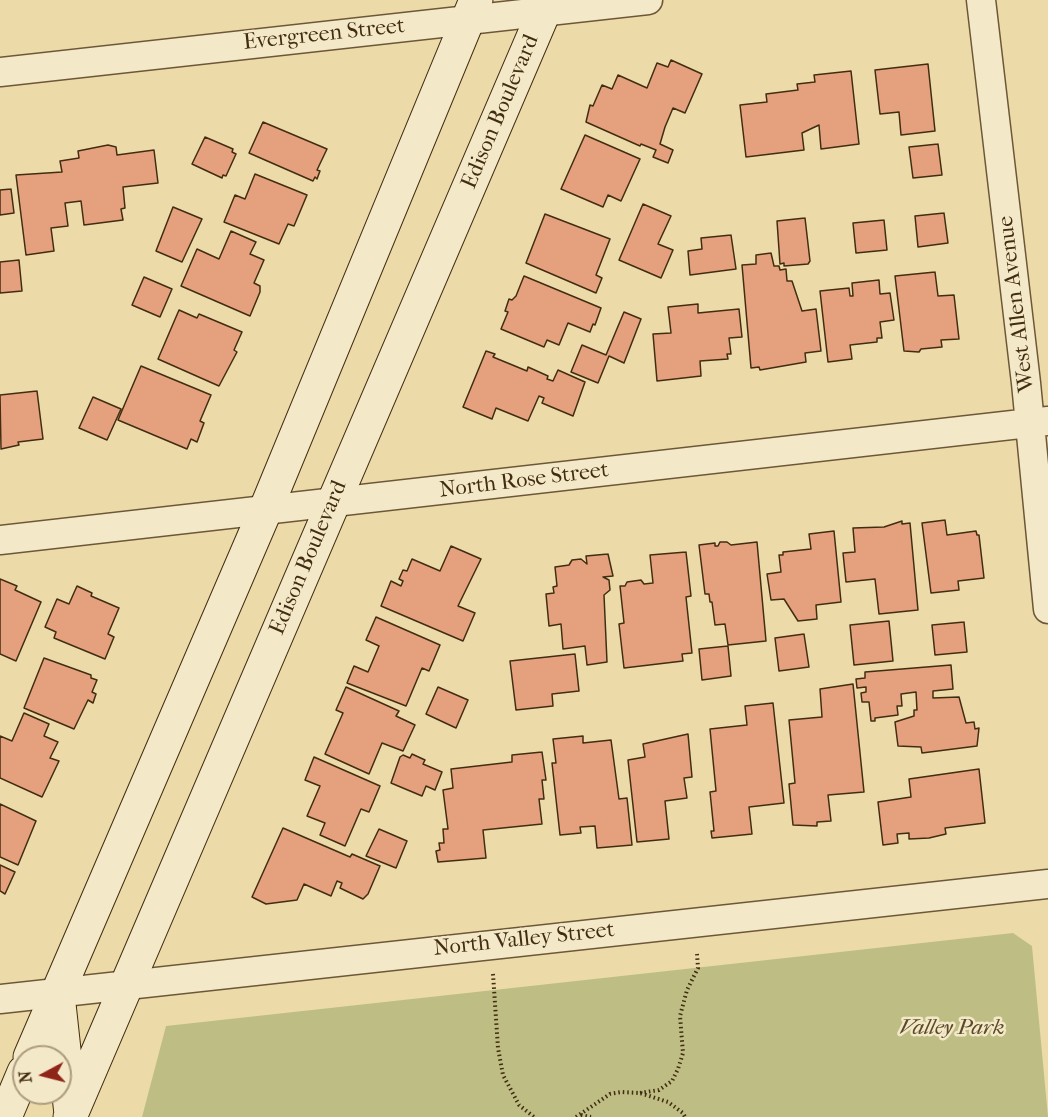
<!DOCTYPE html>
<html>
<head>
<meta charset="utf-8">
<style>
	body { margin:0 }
	#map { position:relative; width:1048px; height:1117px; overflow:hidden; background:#ecdba9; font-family:"IM FELL French Canon",serif }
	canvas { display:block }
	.north { position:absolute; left:12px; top:1045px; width:60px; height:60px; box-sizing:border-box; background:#f3e8c7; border:2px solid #ac9d7f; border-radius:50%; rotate:263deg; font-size:16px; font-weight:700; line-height:24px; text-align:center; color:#422d12 }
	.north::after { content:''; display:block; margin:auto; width:21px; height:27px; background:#8f2418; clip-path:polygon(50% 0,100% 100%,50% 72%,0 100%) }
</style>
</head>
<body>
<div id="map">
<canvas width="1048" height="1117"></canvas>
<div class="north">N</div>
</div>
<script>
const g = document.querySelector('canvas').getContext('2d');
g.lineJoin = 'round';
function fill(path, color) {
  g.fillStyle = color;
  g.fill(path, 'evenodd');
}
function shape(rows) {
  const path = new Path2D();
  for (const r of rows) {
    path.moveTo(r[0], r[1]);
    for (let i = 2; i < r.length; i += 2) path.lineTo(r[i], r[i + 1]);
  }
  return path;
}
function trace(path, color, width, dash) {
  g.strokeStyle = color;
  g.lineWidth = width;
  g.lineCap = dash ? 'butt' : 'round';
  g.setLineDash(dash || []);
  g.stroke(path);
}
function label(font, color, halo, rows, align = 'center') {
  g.font = font + ' "IM FELL French Canon",serif';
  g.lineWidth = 5;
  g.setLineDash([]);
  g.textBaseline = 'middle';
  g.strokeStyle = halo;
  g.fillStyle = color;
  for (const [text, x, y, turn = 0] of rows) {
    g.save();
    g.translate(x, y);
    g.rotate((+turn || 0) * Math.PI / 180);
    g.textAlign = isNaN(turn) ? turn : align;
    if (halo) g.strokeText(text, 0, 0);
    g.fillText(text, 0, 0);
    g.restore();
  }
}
fill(shape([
	[1013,933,1032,946,1048,1117,142,1117,166,1026]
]), '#bebe84');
const building = shape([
	[671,60,702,74,685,113,673,108,665,127,660,144,673,150,668,163,653,157,656,150,641,144,640,146,586,122,590,105,593,106,602,85,612,89,618,75,647,88,657,63,668,67,671,60],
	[928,64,935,131,901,135,899,112,880,114,875,70,928,64],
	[851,71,859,144,821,149,819,125,802,133,804,150,746,157,740,105,767,102,766,94,798,90,797,84,815,82,814,75,851,71],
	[263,122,327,149,317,170,320,171,317,179,315,177,313,181,249,153,263,122],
	[585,135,640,159,621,201,608,195,603,207,561,189,585,135],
	[205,137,233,149,232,152,236,154,226,176,223,175,222,178,192,164,205,137],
	[938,144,942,175,913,178,909,147,938,144],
	[108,145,116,147,117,155,154,150,158,183,123,187,125,208,121,209,123,220,84,225,81,201,65,203,68,226,51,228,54,251,26,255,16,175,62,172,60,161,79,158,78,151,108,145],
	[255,174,307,195,294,226,288,224,279,244,224,222,235,195,245,199,255,174],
	[11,189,14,213,0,215,0,190,11,189],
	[643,204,671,216,658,244,673,250,661,278,619,260,643,204],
	[173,207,202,219,182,262,156,251,173,207],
	[944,213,948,243,918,247,915,216,944,213],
	[545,214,610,239,596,275,602,278,596,293,526,263,545,214],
	[805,218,810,261,808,264,784,266,784,263,780,264,777,221,805,218],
	[884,220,887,250,856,253,853,223,884,220],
	[231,231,256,242,250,254,264,260,254,283,260,286,260,292,250,316,181,286,197,249,219,259,231,231],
	[731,235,736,269,690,275,688,251,702,249,701,238,731,235],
	[771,253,774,266,779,266,780,270,786,269,787,281,792,281,802,311,816,309,821,351,805,353,806,362,760,370,759,367,751,368,742,265,756,264,756,255,771,253],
	[19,260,22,291,0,293,0,262,19,260],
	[935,272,938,296,954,295,959,339,941,340,942,347,921,349,919,352,904,351,895,276,935,272],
	[524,276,601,308,595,325,593,324,590,332,568,323,559,345,547,340,544,347,501,329,508,312,505,311,509,299,512,300,516,296,524,276],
	[144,277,172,289,160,317,132,305,144,277],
	[879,280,880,294,890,293,894,320,880,322,882,338,877,338,877,342,850,345,852,359,828,362,820,291,849,288,850,296,853,296,852,283,879,280],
	[698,304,698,313,739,309,742,337,729,338,731,354,727,354,728,359,700,361,701,376,657,381,653,334,671,333,668,307,698,304],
	[179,310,197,318,199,314,242,332,234,350,237,352,219,386,158,359,179,310],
	[624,312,641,319,624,363,609,356,598,383,571,372,582,345,606,355,624,312],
	[486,351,495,354,493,357,527,371,528,367,548,376,547,379,553,381,558,370,585,382,573,416,542,403,544,398,539,396,528,421,496,408,492,419,463,407,486,351],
	[141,366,211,395,200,421,204,423,197,442,191,439,187,449,118,420,141,366],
	[37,391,43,439,18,442,19,445,1,449,0,395,37,391],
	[93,397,121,409,107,440,79,428,93,397],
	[945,520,947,535,976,531,977,535,979,535,984,578,958,581,959,590,931,593,922,523,945,520],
	[902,521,902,524,910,523,918,610,879,614,875,579,846,582,843,553,855,552,853,528,884,527,902,521],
	[834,531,841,602,816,605,817,619,798,621,784,599,771,600,767,574,781,572,779,555,783,555,783,552,811,549,809,534,834,531],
	[720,542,727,542,731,545,757,542,766,641,728,645,725,624,715,625,712,602,710,602,709,594,705,594,699,545,715,543,715,546,718,546,720,542],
	[451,546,481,559,458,606,475,613,463,641,381,606,391,581,401,586,403,581,399,579,403,570,407,571,412,559,440,571,451,546],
	[686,552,691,596,686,597,692,653,682,654,683,661,624,668,619,624,624,623,620,586,625,586,627,582,641,580,644,584,653,583,650,555,686,552],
	[608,554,613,576,603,577,609,580,610,590,604,595,607,662,587,665,585,646,563,649,561,624,549,626,546,594,554,593,553,587,557,586,555,567,569,565,572,560,581,559,587,564,586,556,608,554],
	[0,579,17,586,15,590,41,602,16,661,0,654,0,579],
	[77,586,92,593,91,596,119,608,108,634,114,637,105,659,54,638,56,632,45,627,57,599,69,604,77,586],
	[376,617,440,645,429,671,422,668,406,706,347,683,354,666,368,672,379,646,366,640,376,617],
	[889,621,893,661,854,665,850,625,889,621],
	[964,622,967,652,935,655,932,625,964,622],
	[804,634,809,667,779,671,775,638,804,634],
	[728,646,731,676,702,680,699,649,728,646],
	[575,654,579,691,552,694,553,706,516,710,510,661,575,654],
	[44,658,91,675,91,678,97,680,92,692,96,694,93,703,88,700,74,729,24,708,44,658],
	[951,665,953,689,933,691,933,698,959,697,966,723,974,722,975,729,979,728,977,746,922,753,921,747,898,746,895,722,914,716,914,710,917,710,916,692,901,694,902,706,897,706,898,715,875,718,875,721,871,721,869,702,862,702,861,693,866,692,866,687,857,688,856,679,865,678,865,672,951,665],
	[853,684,864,792,828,795,831,821,817,822,817,826,793,825,789,784,795,783,789,720,822,717,820,689,853,684],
	[346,687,399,711,396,716,415,725,403,751,382,743,369,774,325,754,343,713,336,710,346,687],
	[438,687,468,700,456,728,426,714,438,687],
	[773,703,784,803,749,807,752,834,712,838,711,831,714,831,710,792,716,791,710,729,747,725,745,706,773,703],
	[24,713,49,724,44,736,58,742,50,758,59,761,42,797,0,778,0,736,12,741,24,713],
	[688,734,692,777,684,778,687,798,665,801,669,839,637,842,628,760,645,757,643,744,688,734],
	[583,736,583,743,611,740,619,799,627,798,632,845,597,848,595,826,580,827,581,833,560,835,552,763,556,763,553,739,583,736],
	[542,752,546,780,542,780,544,799,539,799,542,824,483,830,486,858,438,862,436,851,440,850,439,843,444,843,443,829,448,829,443,790,453,788,451,769,512,762,512,755,542,752],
	[412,754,425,760,423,764,442,772,435,790,426,786,422,796,391,783,400,757,403,755,410,758,412,754],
	[314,757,380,786,369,812,361,809,345,846,320,835,325,823,307,816,320,786,305,780,314,757],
	[979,769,985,823,945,828,946,834,929,838,909,839,909,833,897,834,898,843,883,845,878,802,911,797,909,779,979,769],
	[0,804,36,821,18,865,0,857,0,804],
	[283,828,350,857,352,854,380,866,368,894,363,899,340,888,342,883,337,881,331,896,304,884,297,900,266,904,252,897,283,828],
	[379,829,407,841,396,868,366,856,379,829],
	[0,865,15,872,5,894,0,891,0,865]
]);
fill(building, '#e5a17d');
trace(building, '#422d12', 1.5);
const minor = shape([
	[981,0,1026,383,1048,609],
	[0,72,648,0],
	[0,540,1048,421],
	[0,999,1048,884]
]);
const secondary = shape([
	[58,995,71,1114],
	[30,1057,265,511,476,0],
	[5,1117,24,1072],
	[70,1117,549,0]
]);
trace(minor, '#6c5838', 31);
trace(secondary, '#422d12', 35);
trace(shape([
	[493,974,498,1048,503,1075,519,1105,534,1117],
	[640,1093,659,1090,672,1081,678,1069,683,1053,680,1016,687,990,698,968,697,954],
	[581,1115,591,1117],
	[576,1117,610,1094,621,1092,640,1093,668,1102,683,1113,685,1117]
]), '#422d12', 4, [1.5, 3]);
trace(minor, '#f3e8c7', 28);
trace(secondary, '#f3e8c7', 33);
label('22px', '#422d12', '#f3e8c7', [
	["Evergreen Street",324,35,-6],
	["Edison Boulevard",501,112,-67],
	["West Allen Avenue",1017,304,-97],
	["North Rose Street",524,481,-7],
	["Edison Boulevard",309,558,-67],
	["North Valley Street",524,940,-6]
]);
label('italic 22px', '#5b4a29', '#f3e8c7', [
	["Valley Park",952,1029]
]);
</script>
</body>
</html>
